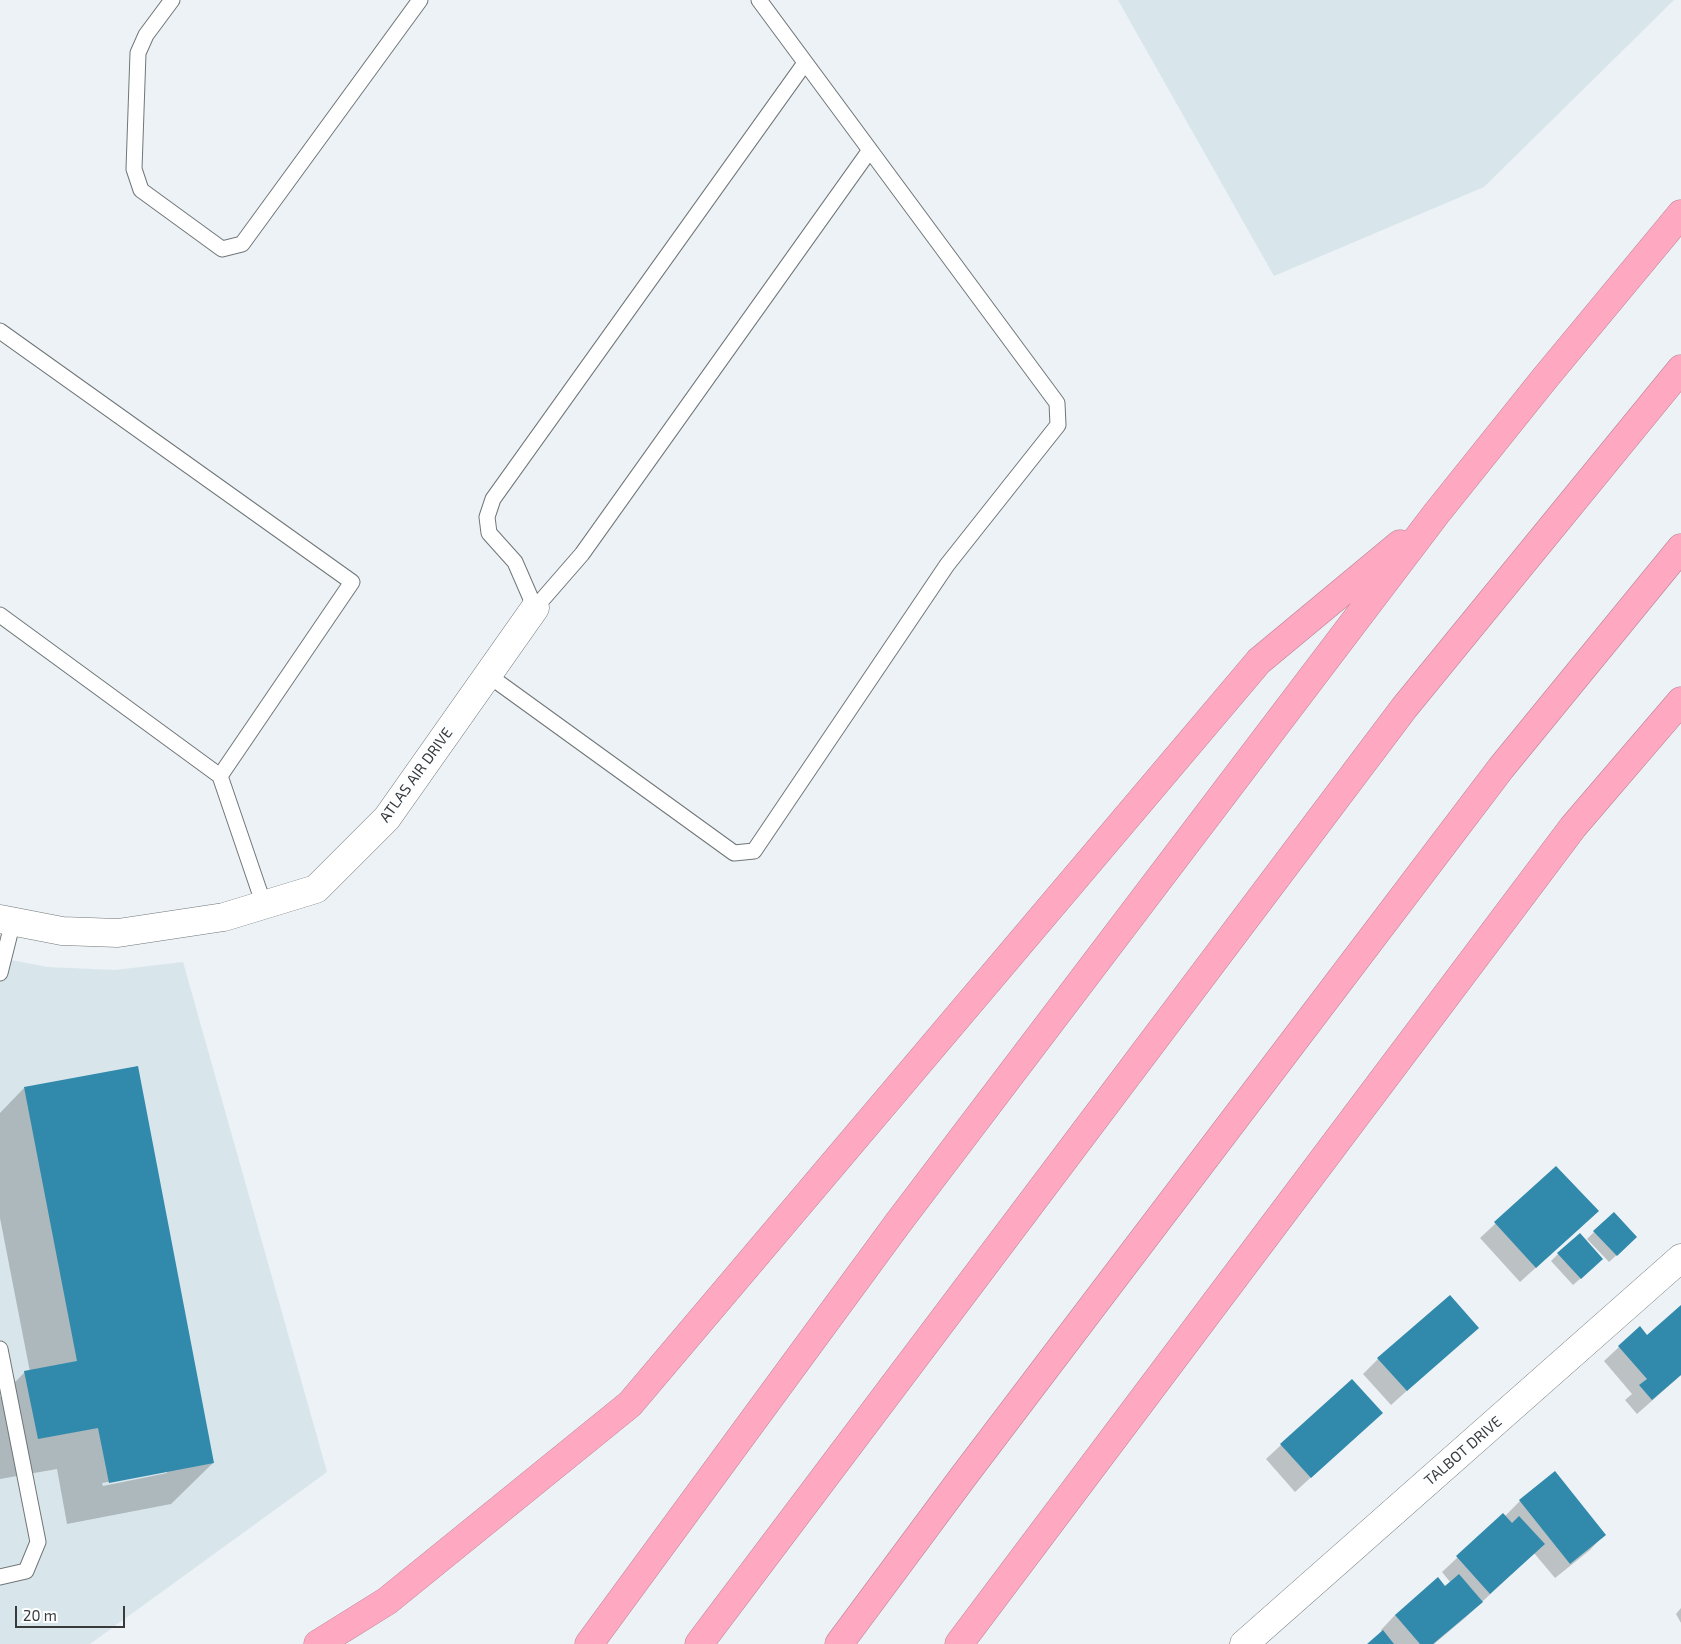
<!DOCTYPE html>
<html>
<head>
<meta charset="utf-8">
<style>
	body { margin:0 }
	#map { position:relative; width:1681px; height:1644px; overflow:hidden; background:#ecf2f5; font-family:"Exo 2",sans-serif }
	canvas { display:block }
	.scale { position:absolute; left:15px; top:1606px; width:110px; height:22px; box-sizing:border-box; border:2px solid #383a3b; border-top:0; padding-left:6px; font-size:15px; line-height:18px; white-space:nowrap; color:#383a3b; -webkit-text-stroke:4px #fdfeff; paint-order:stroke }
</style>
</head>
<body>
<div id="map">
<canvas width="1681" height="1644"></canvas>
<div class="scale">20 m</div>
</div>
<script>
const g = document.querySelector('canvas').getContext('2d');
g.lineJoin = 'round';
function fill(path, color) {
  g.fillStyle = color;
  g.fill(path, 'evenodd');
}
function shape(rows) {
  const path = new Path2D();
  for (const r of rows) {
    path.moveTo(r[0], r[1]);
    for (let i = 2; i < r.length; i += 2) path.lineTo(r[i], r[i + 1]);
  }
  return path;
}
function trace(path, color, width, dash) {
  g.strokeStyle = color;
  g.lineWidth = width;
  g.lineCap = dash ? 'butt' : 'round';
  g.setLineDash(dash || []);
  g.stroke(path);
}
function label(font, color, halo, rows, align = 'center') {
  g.font = font + ' "Exo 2",sans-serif';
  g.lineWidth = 5;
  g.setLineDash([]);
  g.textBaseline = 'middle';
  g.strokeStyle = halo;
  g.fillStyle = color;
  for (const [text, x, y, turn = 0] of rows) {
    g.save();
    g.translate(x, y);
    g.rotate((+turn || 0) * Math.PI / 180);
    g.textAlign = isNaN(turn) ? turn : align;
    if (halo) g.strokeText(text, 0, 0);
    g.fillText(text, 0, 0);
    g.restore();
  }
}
fill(shape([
	[1118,0,1674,0,1484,187,1274,276],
	[0,958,48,967,115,970,183,962,327,1472,90,1644,0,1644]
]), '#d8e6ec');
fill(shape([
	[24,1088,213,1463,171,1504,67,1524,57,1469,0,1479,0,1397,25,1372,30,1372,0,1218,0,1113],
	[167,1471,167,1473,103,1486,102,1483],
	[1556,1167,1582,1226,1520,1282,1480,1238],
	[1594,1232,1629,1244,1609,1262,1587,1239,1586,1240],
	[1558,1254,1595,1266,1573,1285,1551,1261],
	[1681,1307,1681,1375,1637,1414,1625,1400,1632,1394,1604,1361,1619,1347,1647,1337],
	[1477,1328,1391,1405,1363,1374,1378,1359],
	[1381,1413,1295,1492,1266,1459,1281,1445],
	[1555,1473,1604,1535,1590,1550,1555,1578,1534,1553,1466,1617,1434,1644,1369,1644,1382,1632,1381,1630,1395,1615,1445,1588,1451,1583,1442,1572,1503,1515,1505,1516,1520,1501],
	[1681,1608,1681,1623,1676,1614]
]), '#0003');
fill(shape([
	[138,1066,214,1463,109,1483,98,1428,38,1439,24,1371,77,1361,24,1087],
	[1556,1166,1599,1211,1536,1268,1494,1222],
	[1614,1212,1637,1237,1617,1256,1593,1231],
	[1580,1233,1603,1259,1581,1279,1557,1253],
	[1450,1295,1479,1328,1407,1391,1377,1358],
	[1681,1305,1681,1375,1652,1400,1639,1385,1647,1379,1618,1346,1640,1326,1647,1335],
	[1352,1379,1383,1413,1311,1478,1280,1444],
	[1555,1471,1606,1535,1570,1564,1519,1500],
	[1503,1513,1512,1523,1519,1516,1545,1544,1490,1594,1456,1556],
	[1459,1574,1483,1602,1433,1644,1420,1644,1395,1615,1438,1577,1445,1586],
	[1383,1630,1394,1644,1367,1644]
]), '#318aac');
const service = shape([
	[172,0,146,35,138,53,134,169,141,190,222,249,242,244,420,0],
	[805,63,493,499,487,517,489,533,515,562,535,608,582,554,870,150],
	[0,331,352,582,220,776],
	[0,615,220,776,264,905],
	[488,675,734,853,754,851,947,565,1058,425,1057,403,759,0],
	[0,973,13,921],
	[0,1349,38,1542,26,1571,0,1577]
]);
const minor = shape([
	[0,919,62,931,118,933,224,917,316,889,387,818,535,608],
	[1244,1644,1681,1258]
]);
const motorway = shape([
	[318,1644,387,1601,630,1404,1259,661,1400,544],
	[589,1644,898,1223,1436,514,1545,378,1681,214],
	[699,1644,1404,708,1681,369],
	[839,1644,963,1477,1501,768,1681,548],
	[959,1644,1573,827,1681,701]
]);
trace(service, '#707678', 17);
trace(minor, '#707678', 29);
trace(motorway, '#b98293', 29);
trace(service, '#fff', 15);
trace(minor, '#fff', 28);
trace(motorway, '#fea8c2', 28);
label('15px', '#383a3b', '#fdfeff', [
	["ATLAS AIR DRIVE",416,775,-54],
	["TALBOT DRIVE",1463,1451,-41]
]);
</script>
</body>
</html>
